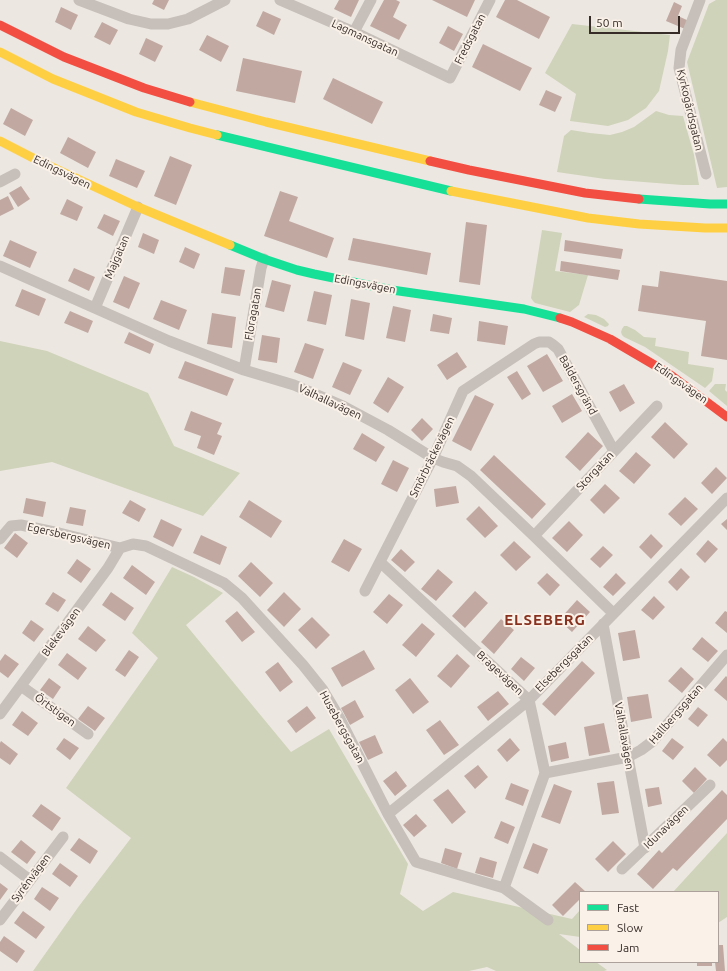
<!DOCTYPE html>
<html>
<head>
<meta charset="utf-8">
<style>
	body { margin:0 }
	#map { position:relative; width:727px; height:971px; overflow:hidden; background:#ede7e1; font-family:Ubuntu,sans-serif }
	canvas { display:block }
	.legend { position:absolute; left:579px; top:891px; width:140px; height:72px; box-sizing:border-box; background:#faf1e8; border:1px solid #aca29b; margin:0; padding:5px 7px; list-style:none; font-size:12px; color:#372c28 }
	.legend li { display:flex; align-items:center; gap:8px; height:20px }
	.legend b { width:20px; border:1px solid #aca29b }
	.scale { position:absolute; left:589px; top:16px; width:91px; height:18px; box-sizing:border-box; border:2px solid #372c28; border-top:0; padding-left:5px; font-size:12px; line-height:14px; white-space:nowrap; color:#372c28; -webkit-text-stroke:3px #faf1e8; paint-order:stroke }
</style>
</head>
<body>
<div id="map">
<canvas width="727" height="971"></canvas>
<ul class="legend">
<li><b style="height:5px;background:#16e098"></b>Fast</li>
<li><b style="height:5px;background:#ffcf43"></b>Slow</li>
<li><b style="height:5px;background:#f24e42"></b>Jam</li>
</ul>
<div class="scale">50 m</div>
</div>
<script>
const g = document.querySelector('canvas').getContext('2d');
g.lineJoin = 'round';
function fill(path, color) {
  g.fillStyle = color;
  g.fill(path, 'evenodd');
}
function shape(rows) {
  const path = new Path2D();
  for (const r of rows) {
    path.moveTo(r[0], r[1]);
    for (let i = 2; i < r.length; i += 2) path.lineTo(r[i], r[i + 1]);
  }
  return path;
}
function trace(path, color, width, dash) {
  g.strokeStyle = color;
  g.lineWidth = width;
  g.lineCap = dash ? 'butt' : 'round';
  g.setLineDash(dash || []);
  g.stroke(path);
}
function label(font, color, halo, rows, align = 'center') {
  g.font = font + ' Ubuntu,sans-serif';
  g.lineWidth = 4;
  g.setLineDash([]);
  g.textBaseline = 'middle';
  g.strokeStyle = halo;
  g.fillStyle = color;
  for (const [text, x, y, turn = 0] of rows) {
    g.save();
    g.translate(x, y);
    g.rotate((+turn || 0) * Math.PI / 180);
    g.textAlign = isNaN(turn) ? turn : align;
    if (halo) g.strokeText(text, 0, 0);
    g.fillText(text, 0, 0);
    g.restore();
  }
}
fill(shape([
	[716,0,727,0,727,187,717,188,687,62,709,4],
	[572,24,670,35,668,51,659,91,646,108,628,120,608,126,570,121,576,94,545,73],
	[656,111,669,115,683,116,694,155,699,185,682,185,605,179,557,172,564,136,571,130,590,133,610,135,622,132,634,127],
	[542,230,562,233,555,271,588,275,579,305,570,312,535,303,533,301,531,298],
	[588,314,596,315,604,319,609,324,608,326,605,327,584,317],
	[624,326,627,326,635,330,644,337,656,338,655,346,689,352,688,364,714,368,712,381,705,388,645,347,624,337,622,335,621,332,622,329],
	[0,341,47,351,148,393,174,446,240,473,203,516,52,462,0,471],
	[715,384,726,384,725,390,727,392,727,406,709,391],
	[172,567,194,577,223,593,186,625,291,752,329,729,408,864,400,894,423,911,453,892,572,919,580,910,580,937,559,934,580,950,580,962,596,962,607,970,604,971,496,971,487,967,469,971,33,971,79,906,131,838,66,788,158,658,132,633],
	[727,833,727,917,718,923,718,892,673,892]
]), '#cfd3ba');
fill(shape([
	[154,0,169,0,164,10,152,4],
	[339,0,359,0,351,17,334,9],
	[384,0,396,0,400,2,393,17,407,25,399,40,370,26],
	[432,0,475,0,467,17],
	[505,0,517,0,550,17,539,39,496,17],
	[674,2,682,6,678,16,689,21,685,29,666,21],
	[61,7,78,15,71,30,55,22],
	[263,11,281,19,274,35,256,26],
	[102,22,118,30,110,45,94,37],
	[448,26,463,34,454,51,439,43],
	[207,35,229,46,221,62,199,50],
	[146,38,163,46,155,62,139,54],
	[483,44,532,68,520,91,472,67],
	[243,58,302,71,295,103,236,91],
	[333,78,383,102,372,124,323,99],
	[546,90,562,97,555,112,539,105],
	[11,108,33,120,25,136,3,124],
	[68,137,96,152,88,168,60,153],
	[170,156,192,165,176,205,154,196],
	[116,159,145,171,137,188,109,176],
	[21,186,30,199,18,207,9,193],
	[280,191,298,197,289,221,334,238,327,258,264,236],
	[8,196,14,209,0,216,0,200],
	[67,199,83,207,77,221,60,214],
	[104,214,120,221,113,236,97,228],
	[466,222,487,225,480,285,459,282],
	[143,233,159,240,154,254,138,247],
	[353,238,431,253,427,275,348,260],
	[10,240,37,252,30,268,3,256],
	[565,240,623,249,621,259,564,251],
	[185,247,200,254,194,269,179,262],
	[561,261,620,270,618,280,560,271],
	[225,267,245,270,240,296,221,293],
	[74,268,95,277,89,291,68,281],
	[660,271,727,281,727,360,701,356,706,321,638,311,642,285,658,287],
	[124,276,140,283,129,309,113,302],
	[272,280,291,285,284,312,265,307],
	[22,289,46,299,39,316,15,306],
	[314,291,332,295,326,325,307,321],
	[351,299,370,303,364,340,345,336],
	[161,300,187,310,179,330,153,319],
	[393,306,411,310,405,342,386,338],
	[70,311,93,321,88,333,64,323],
	[212,313,236,317,232,348,207,344],
	[433,314,452,318,449,334,430,331],
	[479,321,508,326,505,345,477,341],
	[129,332,154,344,150,354,124,343],
	[262,335,280,338,277,363,258,360],
	[305,343,324,349,313,379,294,372],
	[457,352,467,367,447,380,437,365],
	[547,354,563,381,543,392,527,366],
	[185,361,234,379,227,396,178,378],
	[343,362,362,370,350,395,332,387],
	[517,371,531,394,522,400,507,377],
	[388,377,404,387,388,413,373,403],
	[624,384,635,403,620,412,609,392],
	[572,394,582,411,562,423,552,406],
	[475,395,494,404,471,451,452,441],
	[191,411,222,423,217,434,222,436,214,455,197,448,201,436,184,430],
	[422,418,433,429,422,441,411,430],
	[665,422,688,444,674,459,651,437],
	[588,432,603,446,580,471,565,457],
	[362,433,385,447,376,462,353,449],
	[636,452,651,465,634,484,619,471],
	[494,455,546,504,532,519,480,470],
	[393,460,409,468,397,492,381,484],
	[716,467,727,478,712,494,701,483],
	[605,484,620,498,604,514,590,500],
	[456,486,459,503,436,507,434,489],
	[685,497,698,509,681,526,668,514],
	[26,498,46,502,43,517,23,513],
	[130,500,146,509,139,522,122,513],
	[249,500,282,521,271,538,239,517],
	[479,506,498,526,485,538,466,519],
	[70,507,86,510,83,526,66,523],
	[161,519,182,529,173,547,153,537],
	[727,519,727,530,721,524],
	[569,521,583,535,567,552,552,538],
	[15,533,28,543,17,558,4,548],
	[651,534,663,546,651,559,639,547],
	[201,535,227,547,220,565,193,553],
	[344,539,362,549,349,572,331,562],
	[708,540,718,549,705,563,696,554],
	[514,541,531,557,516,571,500,555],
	[603,546,613,555,600,568,590,559],
	[401,549,415,562,405,572,391,560],
	[77,559,91,569,81,583,67,573],
	[251,562,273,583,260,597,238,576],
	[132,565,155,582,146,595,123,578],
	[681,568,690,577,677,591,668,582],
	[438,569,453,582,436,601,421,589],
	[547,573,560,585,550,596,537,583],
	[616,573,626,583,613,596,603,587],
	[475,591,488,603,465,628,452,616],
	[53,592,66,600,58,612,45,604],
	[111,592,134,608,125,621,102,605],
	[284,592,301,609,284,627,267,610],
	[389,594,403,605,387,624,373,612],
	[654,596,665,607,653,620,641,610],
	[577,600,590,612,572,632,559,620],
	[237,611,255,632,242,642,225,621],
	[725,611,727,612,727,633,715,623],
	[312,617,330,635,316,649,298,630],
	[501,619,514,630,494,654,481,642],
	[31,620,44,629,34,642,22,633],
	[422,623,435,634,416,657,402,645],
	[88,626,106,640,96,652,78,639],
	[635,630,640,658,623,661,618,633],
	[702,637,718,651,708,662,692,649],
	[129,650,139,657,125,677,115,670],
	[364,650,375,669,342,687,331,668],
	[67,653,87,668,78,680,58,665],
	[5,654,19,664,8,678,0,672,0,661],
	[457,654,470,666,451,688,437,676],
	[521,657,535,668,524,681,511,669],
	[582,661,595,673,555,716,542,704],
	[278,662,293,682,280,692,265,672],
	[681,667,694,679,682,693,668,681],
	[726,676,727,677,727,701,714,690],
	[49,678,61,687,53,699,40,690],
	[410,678,429,702,413,714,395,690],
	[498,691,509,704,488,721,477,707],
	[648,694,652,718,631,722,627,697],
	[355,700,364,717,350,725,341,708],
	[88,706,105,718,95,731,78,719],
	[307,706,316,718,296,733,287,721],
	[698,707,708,715,698,727,688,719],
	[22,711,38,723,28,736,12,725],
	[440,720,459,745,444,755,426,730],
	[604,723,610,752,589,756,584,727],
	[375,735,383,753,368,760,359,742],
	[64,738,79,748,70,760,56,749],
	[510,738,520,750,507,762,497,750],
	[672,738,684,747,673,760,662,751],
	[723,738,727,742,727,760,720,767,707,755],
	[1,741,18,754,10,765,0,758,0,743],
	[566,742,569,758,551,762,548,746],
	[478,765,488,777,475,789,464,776],
	[695,767,707,779,694,793,682,781],
	[396,771,407,786,395,796,383,781],
	[614,781,619,813,602,815,597,783],
	[511,783,529,790,523,806,505,799],
	[554,784,572,791,560,824,541,817],
	[659,787,662,804,648,807,645,789],
	[448,789,466,812,452,824,433,800],
	[722,790,727,795,727,819,677,871,673,868,653,889,637,874,659,850,662,853],
	[41,804,61,818,52,831,32,816],
	[416,814,427,826,414,837,403,825],
	[501,821,515,827,508,844,494,838],
	[79,838,98,851,90,864,70,850],
	[21,840,36,852,27,864,11,852],
	[613,841,626,854,608,872,595,859],
	[533,843,548,849,538,874,523,868],
	[445,848,462,853,457,869,441,863],
	[480,857,497,862,493,878,475,873],
	[60,863,78,876,70,887,52,874],
	[575,882,586,892,580,892,580,899,563,916,552,905],
	[0,883,8,889,0,900],
	[42,887,59,898,50,911,34,899],
	[23,911,45,927,36,939,14,923],
	[4,936,25,951,17,963,0,951,0,942],
	[718,945,723,945,725,971,716,971,715,962,718,962],
	[697,962,712,962,712,966,697,966]
]), '#c1a9a2');
trace(shape([
	[79,0,129,19,151,24,168,24,188,19,225,0],
	[280,0,354,32,450,78,490,0],
	[700,0,681,50,679,68,706,174],
	[354,32,371,0],
	[0,182,15,174],
	[0,266,169,341,244,370,294,385,343,406,388,430,433,458,443,462,457,466,471,476,534,536,613,613],
	[95,308,138,207],
	[244,370,261,268,264,259],
	[534,536,657,406],
	[0,539,11,526,21,525,59,533,120,548],
	[120,548,133,544,146,546,224,583,242,598,303,665,323,690,339,717,388,814,416,862,504,888,548,920],
	[380,562,529,700,545,773,504,888],
	[365,591,433,458,463,391,534,344,539,342,549,342,552,344,558,349,614,451],
	[603,624,645,848],
	[21,686,88,734],
	[0,714,108,568,120,548],
	[545,773,628,757,641,750,653,741,727,655],
	[388,814,529,700,727,498],
	[0,857,30,880],
	[622,869,710,785],
	[0,920,63,837]
]), '#c6bfba', 11);
trace(shape([
	[217,135,451,191],
	[639,199,710,204,727,204],
	[230,245,264,259,297,270,314,274,392,290,524,309,560,318]
]), '#16e098', 9);
trace(shape([
	[0,52,53,79,136,112,190,128,217,135],
	[190,102,266,122,430,161],
	[0,141,37,160,138,207,230,245],
	[451,191,588,218,639,224,705,228,727,228]
]), '#ffcf43', 9);
trace(shape([
	[0,25,64,57,144,88,190,102],
	[430,161,469,170,585,193,639,199],
	[560,318,572,322,610,339,668,373,727,417]
]), '#f24e42', 9);
label('11px', '#372c28', '#faf1e8', [
	["Lagmansgatan",365,38,25],
	["Fredsgatan",470,39,-63],
	["Kyrkogårdsgatan",690,110,77],
	["Edingsvägen",62,172,26],
	["Majgatan",117,257,-67],
	["Edingsvägen",365,284,11],
	["Floragatan",253,314,-80],
	["Edingsvägen",681,383,35],
	["Baldersgränd",578,385,61],
	["Valhallavägen",330,402,25],
	["Smörbräckevägen",432,457,-64],
	["Storgatan",595,471,-47],
	["Egersbergsvägen",69,536,13],
	["Blekevägen",61,632,-54],
	["Elsebergsgatan",564,663,-45],
	["Bragevägen",500,673,43],
	["Örtstigen",55,710,36],
	["Hallbergsgatan",676,714,-49],
	["Husebergsgatan",342,727,61],
	["Valhallavägen",624,736,80],
	["Idunavägen",666,827,-44],
	["Syrénvägen",31,878,-53]
]);
g.letterSpacing = '1px';
label('bold 15px', '#88311f', '#faf1e8', [
	["ELSEBERG",545,620]
]);
g.letterSpacing = '0px';
</script>
</body>
</html>
